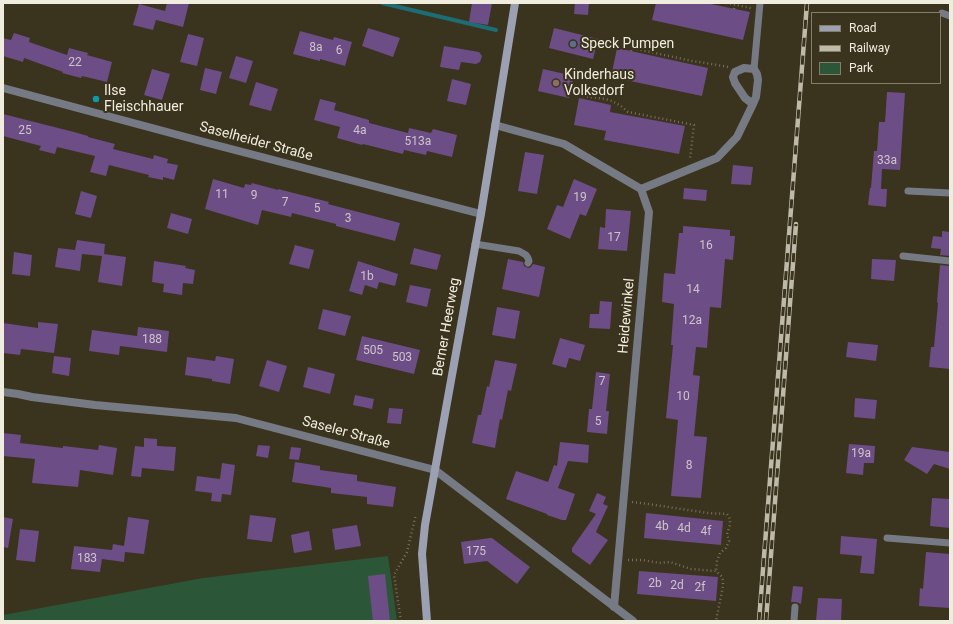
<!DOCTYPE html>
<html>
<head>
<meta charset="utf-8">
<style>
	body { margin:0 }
	#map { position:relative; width:953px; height:624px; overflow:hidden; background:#3a331d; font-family:Roboto,sans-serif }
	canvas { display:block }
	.frame { position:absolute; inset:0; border:4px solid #f0ecde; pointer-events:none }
	.legend { position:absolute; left:811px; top:12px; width:130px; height:72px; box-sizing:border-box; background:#3a331d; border:1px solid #837d6a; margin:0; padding:5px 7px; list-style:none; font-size:12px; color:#f0ecde }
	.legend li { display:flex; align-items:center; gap:8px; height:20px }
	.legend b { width:20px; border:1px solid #837d6a }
</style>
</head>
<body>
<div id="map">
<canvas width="953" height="624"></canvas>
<div class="frame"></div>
<ul class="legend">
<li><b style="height:5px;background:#9ba1b2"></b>Road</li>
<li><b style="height:5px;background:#bebaa9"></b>Railway</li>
<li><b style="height:11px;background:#2b5738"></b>Park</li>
</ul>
</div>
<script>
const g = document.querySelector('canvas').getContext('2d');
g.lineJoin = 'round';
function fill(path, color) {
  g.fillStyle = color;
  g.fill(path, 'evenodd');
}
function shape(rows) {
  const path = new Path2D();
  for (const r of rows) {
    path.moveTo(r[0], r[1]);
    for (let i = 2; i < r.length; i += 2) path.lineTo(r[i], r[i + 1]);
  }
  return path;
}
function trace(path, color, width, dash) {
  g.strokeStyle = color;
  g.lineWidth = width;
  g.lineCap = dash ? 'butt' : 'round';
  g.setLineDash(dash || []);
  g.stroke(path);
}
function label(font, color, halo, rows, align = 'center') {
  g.font = font + ' Roboto,sans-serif';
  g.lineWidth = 4;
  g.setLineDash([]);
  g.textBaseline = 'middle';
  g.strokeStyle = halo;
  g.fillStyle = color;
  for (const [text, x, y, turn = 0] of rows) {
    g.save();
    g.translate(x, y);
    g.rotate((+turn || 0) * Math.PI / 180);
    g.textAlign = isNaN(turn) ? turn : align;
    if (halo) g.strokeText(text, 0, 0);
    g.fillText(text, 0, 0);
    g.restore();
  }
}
fill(shape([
	[388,556,397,621,3,621,3,615,203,578]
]), '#2b5738');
trace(shape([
	[382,3,496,30]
]), '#1d6d75', 4);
fill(shape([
	[167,3,189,3,183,27,156,20,153,30,133,25,139,4,165,11],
	[472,3,492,3,488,25,469,22],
	[575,3,589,3,588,15,574,14],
	[656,3,706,3,750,12,743,40,652,20],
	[368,28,400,38,393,57,362,46],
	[554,28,598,39,593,59,549,48],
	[300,31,333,40,334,37,352,42,345,66,320,59,320,61,293,54],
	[14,33,30,38,29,42,67,55,69,48,88,53,87,55,112,62,107,82,82,76,81,78,62,73,63,72,24,58,23,62,3,56,3,38,11,40],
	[188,34,204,38,197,66,180,62],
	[444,46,479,52,482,56,480,62,476,64,461,62,459,70,440,67],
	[617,48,708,68,702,96,611,77],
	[236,56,253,61,246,83,229,78],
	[205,68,222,72,216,94,200,90],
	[152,69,170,74,162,100,144,95],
	[543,69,574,76,569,98,538,91],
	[452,79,471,84,466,105,447,101],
	[256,82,278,89,271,111,249,105],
	[887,92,905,93,900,170,882,169,881,189,887,189,886,207,868,205,870,188,871,188,874,151,877,151,879,122,885,122],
	[579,98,611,105,610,112,685,126,679,154,604,140,606,131,574,125],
	[320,99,336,103,334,110,369,120,369,123,408,133,409,128,431,133,433,129,457,135,452,157,427,151,426,155,404,150,403,154,363,144,362,145,337,138,340,127,314,120],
	[3,114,74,132,88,136,88,137,115,144,113,149,153,159,154,155,168,159,167,163,178,165,174,180,163,177,163,180,148,177,149,175,109,165,106,176,90,172,95,156,57,147,55,154,39,150,41,146,3,136],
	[525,152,544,155,537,194,518,191],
	[733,165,753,167,751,185,731,184],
	[213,179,244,188,245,184,251,185,252,183,278,190,278,189,329,202,328,204,400,223,395,241,336,226,336,224,292,213,291,217,262,210,258,225,205,209],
	[574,179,597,189,586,216,580,214,570,239,547,229,557,205,563,207],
	[684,188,707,190,706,201,683,199],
	[81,191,97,196,91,218,75,214],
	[606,209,631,211,627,251,598,249,600,227,605,228],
	[171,213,192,219,188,234,167,228],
	[683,226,730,230,730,236,735,236,733,260,725,259,721,308,710,307,707,348,696,347,693,375,700,376,694,436,707,437,701,498,671,496,678,420,666,418,673,345,671,345,674,304,662,302,664,273,675,274,679,233,683,233],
	[942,231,950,232,950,256,940,255,941,249,931,248,933,236,942,237],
	[77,240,105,244,104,254,126,257,122,286,98,282,102,256,82,254,80,271,55,267,58,248,75,250],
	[295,245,314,250,309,269,289,264],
	[414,248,441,255,437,270,410,264],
	[14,252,32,255,30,276,12,274],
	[508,259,523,262,524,266,528,268,531,267,533,264,545,267,539,297,502,289],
	[872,259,896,260,894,281,871,279],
	[154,261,186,266,185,268,195,270,193,284,183,283,182,295,163,292,164,284,152,282],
	[358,261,398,274,395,286,379,282,377,289,365,285,362,295,349,291],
	[940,265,950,266,950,369,929,367,931,347,934,347,938,303,937,302],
	[410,285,431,289,427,307,406,302],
	[600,301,612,302,610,329,589,328,590,314,599,314],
	[497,307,520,311,515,339,492,335],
	[323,309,351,316,345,336,318,329],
	[38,322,58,324,54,353,21,349,20,355,3,353,3,323,38,328],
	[138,327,169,331,167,352,120,346,119,355,89,351,92,330,137,336],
	[362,336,420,350,414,374,356,360],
	[560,338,585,345,580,361,569,358,566,368,552,364],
	[848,342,878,345,876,361,846,357],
	[54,356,71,358,69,376,52,373],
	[216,356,234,359,230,384,212,381,212,379,185,375,187,357,215,361],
	[267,360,287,366,279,392,259,386],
	[495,360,517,364,511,391,508,390,502,420,500,419,495,448,472,443,478,415,481,415,487,386,489,387],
	[308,367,335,374,330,394,303,387],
	[596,372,610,374,606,411,609,411,607,434,587,432,589,409,592,409],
	[355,395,374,399,372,409,353,405],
	[855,398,877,400,875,419,854,417],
	[389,408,403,409,401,424,387,423],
	[3,433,21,435,20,443,63,448,63,446,98,450,99,445,117,448,113,475,80,470,78,487,32,483,35,459,3,456],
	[144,438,157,439,157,446,176,447,174,471,142,468,141,477,131,476,135,446,144,447],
	[560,442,589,445,588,463,568,461,558,488,575,494,566,520,562,520,547,515,547,514,506,499,516,471,548,482,554,465,557,466],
	[849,444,875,446,874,463,864,463,863,475,846,473],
	[258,445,270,446,268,458,256,456],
	[291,447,301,448,299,460,289,459],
	[912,447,950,452,950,469,934,464,927,474,904,460],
	[295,462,320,466,320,470,357,475,357,481,396,487,393,507,367,504,367,497,331,493,331,488,292,482],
	[222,463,235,465,231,495,222,494,221,502,211,501,212,493,195,491,197,476,220,479],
	[597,493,606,497,603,504,608,506,596,532,608,540,590,565,572,552,572,548,596,514,589,511],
	[932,498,950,499,950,528,930,526],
	[646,513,723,521,721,545,644,538],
	[250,515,276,518,272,542,247,539],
	[3,517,13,519,8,548,3,547],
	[128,517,149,520,144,554,125,552,124,562,102,559,100,572,71,569,74,546,112,550,113,544,124,546],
	[357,525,361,546,335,550,332,529],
	[20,529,39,531,35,562,16,560],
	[309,531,312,550,294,553,291,535],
	[841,536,877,539,874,574,860,573,862,556,840,554],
	[490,538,492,538,530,567,517,584,487,561,464,564,461,542],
	[926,552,950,554,950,608,919,606,920,588,923,589],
	[639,571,718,577,716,601,637,594],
	[385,574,390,621,373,621,368,576],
	[793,586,803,587,801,604,796,602,791,602],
	[818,598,842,599,841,621,816,621]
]), '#6c4d85');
trace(shape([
	[726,3,751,8],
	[734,9,735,5],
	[631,51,632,48,692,61,706,63,728,67],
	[583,96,605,99,612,101,621,106,628,112,694,125,690,159],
	[632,502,648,504,708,513,727,514,730,519,730,525,727,534,729,541,726,548,720,553,717,561,716,571],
	[628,560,643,560,659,563,670,562,691,569,716,571,721,576,723,580,723,586,716,621],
	[401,621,394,575,407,552,416,514]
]), '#77715e', 2.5, [1, 3]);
trace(shape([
	[942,13,950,16],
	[754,69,760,3],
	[908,191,950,193],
	[475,244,519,251,526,255,528,258,529,261,528,263],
	[903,256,950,261],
	[887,538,950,543],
	[794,621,795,607]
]), '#767a84', 7);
trace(shape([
	[3,88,208,143,481,214],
	[495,125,564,144,641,189,649,212,614,607],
	[641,189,717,158,737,137,753,104,756,97,758,80,757,74,754,69,744,68,735,72,733,77,735,83,745,98,753,104],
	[3,392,18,394,32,397,95,405,236,418,435,470,633,621]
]), '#767a84', 8);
trace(shape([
	[427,621,422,554,425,525,481,214,515,3]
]), '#9ba1b2', 8);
const rail = shape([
	[759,621,807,3],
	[766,621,796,224]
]);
trace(rail, '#bebaa9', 4.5);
trace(rail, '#3a331d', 3, [9]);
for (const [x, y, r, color] of [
	[573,44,4,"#5c6f8a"],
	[556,83,4,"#8d6e63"],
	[96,99,4,"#0f9aa8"]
]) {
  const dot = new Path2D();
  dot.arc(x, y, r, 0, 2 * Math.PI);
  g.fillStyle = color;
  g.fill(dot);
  trace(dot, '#3a331d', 1.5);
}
label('12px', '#cfc4c8', null, [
	["8a",316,48],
	["6",339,51],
	["22",75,63],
	["25",25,131],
	["4a",360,131],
	["513a",418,142],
	["33a",887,161],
	["11",222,195],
	["9",254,196],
	["19",580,198],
	["7",285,203],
	["5",317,209],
	["3",348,219],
	["17",614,238],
	["16",706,246],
	["1b",367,277],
	["14",693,290],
	["12a",692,321],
	["188",152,340],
	["505",373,351],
	["503",402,358],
	["7",602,382],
	["10",683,397],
	["5",598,422],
	["19a",861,454],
	["8",689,466],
	["4b",662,527],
	["4d",684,529],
	["4f",706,532],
	["175",476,552],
	["183",87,559],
	["2b",655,584],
	["2d",677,586],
	["2f",700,588]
]);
label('14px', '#f0ecde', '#3a331d', [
	["Speck Pumpen",581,44],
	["Kinderhaus",564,75],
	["Volksdorf",564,91],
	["Ilse",104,91],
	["Fleischhauer",104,107]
], 'left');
label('14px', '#f0ecde', '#3a331d', [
	["Saselheider Straße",256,142,15],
	["Heidewinkel",627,316,-85],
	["Berner Heerweg",447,327,-80],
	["Saseler Straße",346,433,15]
]);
</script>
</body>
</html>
